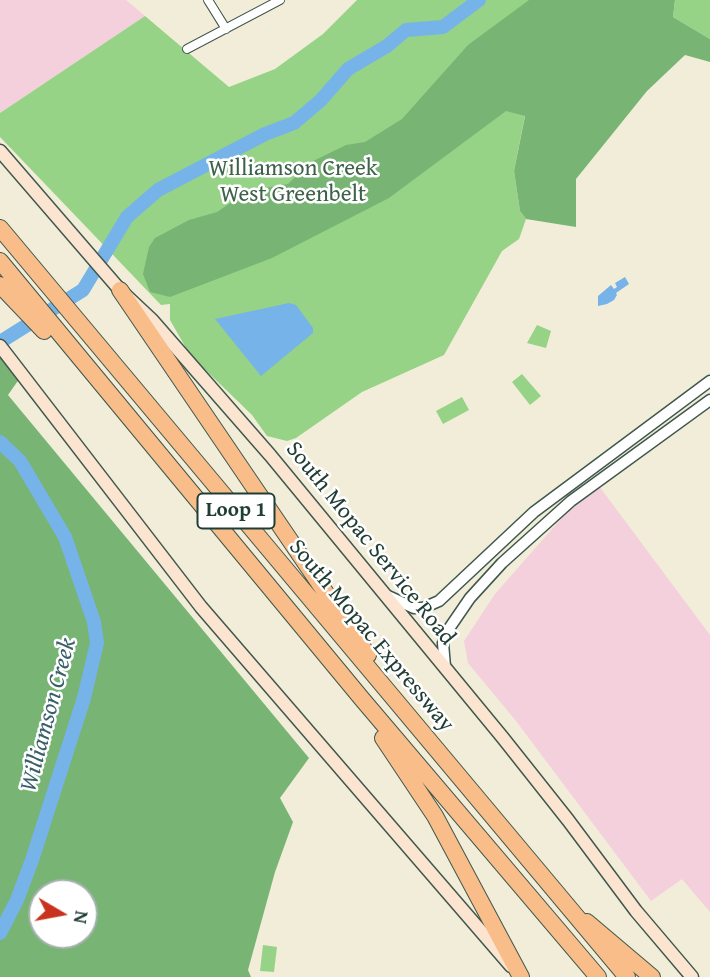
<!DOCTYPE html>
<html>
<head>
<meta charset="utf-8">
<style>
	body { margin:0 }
	#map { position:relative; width:710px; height:977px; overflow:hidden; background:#f2edd8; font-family:"Gentium Book Plus",serif }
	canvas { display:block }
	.north { position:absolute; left:28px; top:879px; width:70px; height:70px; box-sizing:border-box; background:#fff; border:2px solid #a5b1ae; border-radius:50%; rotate:100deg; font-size:19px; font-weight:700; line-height:28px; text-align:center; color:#1f3d34 }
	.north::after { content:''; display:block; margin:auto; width:24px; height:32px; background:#c8321e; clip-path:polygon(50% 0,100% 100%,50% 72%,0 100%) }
</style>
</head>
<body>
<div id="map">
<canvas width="710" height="977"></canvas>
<div class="north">N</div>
</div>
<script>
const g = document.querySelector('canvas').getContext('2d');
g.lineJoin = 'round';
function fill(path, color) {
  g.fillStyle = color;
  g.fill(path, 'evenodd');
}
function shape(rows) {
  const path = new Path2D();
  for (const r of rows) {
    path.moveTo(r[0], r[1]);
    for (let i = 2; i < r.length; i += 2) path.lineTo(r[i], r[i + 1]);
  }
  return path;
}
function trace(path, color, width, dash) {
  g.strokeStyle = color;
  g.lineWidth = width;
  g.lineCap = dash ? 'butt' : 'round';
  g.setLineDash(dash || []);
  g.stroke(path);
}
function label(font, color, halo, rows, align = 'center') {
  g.font = font + ' "Gentium Book Plus",serif';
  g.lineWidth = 5;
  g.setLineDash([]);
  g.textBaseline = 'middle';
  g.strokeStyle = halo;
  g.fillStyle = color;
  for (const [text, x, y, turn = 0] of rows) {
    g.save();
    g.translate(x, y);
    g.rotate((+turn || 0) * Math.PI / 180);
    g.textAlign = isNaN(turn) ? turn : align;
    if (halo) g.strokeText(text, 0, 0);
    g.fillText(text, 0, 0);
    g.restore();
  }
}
fill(shape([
	[0,0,126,0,145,16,0,113],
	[599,486,710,635,710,912,682,879,651,901,516,721,468,663,464,641,495,594,567,512]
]), '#f4cfdc');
fill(shape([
	[357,0,608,0,508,111,525,115,514,171,520,211,526,219,519,239,502,251,444,355,362,392,296,438,287,441,267,436,252,415,190,355,170,320,170,304,161,305,0,137,0,113,145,16,229,87,275,69,323,34],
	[675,0,710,0,710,39,673,17],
	[537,325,551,331,546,348,527,343],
	[522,374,541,396,530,405,512,382],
	[462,397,469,410,443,424,436,411],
	[263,945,277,947,274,972,260,971]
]), '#96d387');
fill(shape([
	[529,0,675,0,673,17,710,39,710,62,685,55,647,91,576,179,576,227,526,219,520,211,514,171,525,116,506,111,389,198,272,258,170,297,150,292,143,274,149,247,155,238,189,220,217,212,248,191,288,184,309,163,346,145,365,142,402,119,468,45],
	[0,346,22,375,8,395,309,758,280,798,293,822,275,872,248,970,251,977,0,977],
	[42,893,84,893,84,935,42,935]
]), '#78b574');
fill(shape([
	[625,277,629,284,616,293,617,295,614,300,607,304,598,306,598,296,611,285,614,289,617,287,615,283],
	[289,303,296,305,313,328,313,333,261,376,215,319]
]), '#76b3e9');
trace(shape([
	[0,342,83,290,127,217,158,190,265,134,294,123,321,100,348,69,387,46,406,30,443,27,479,0],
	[0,442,20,461,65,537,94,622,97,643,84,698,32,860,17,900,0,933]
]), '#76b3e9', 14);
const minor = shape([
	[208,0,226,29],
	[187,49,280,0]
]);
const tertiary = shape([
	[388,596,414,608,423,608,439,601,534,512,710,381],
	[445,667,443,643,446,633,470,598,502,563,571,501,710,400]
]);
const secondary = shape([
	[0,151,120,290,152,320,270,455,503,738,568,820,636,911,692,977],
	[0,346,201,607,511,966]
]);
const motorway = shape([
	[0,228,627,977],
	[0,261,362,699,598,977],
	[0,285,44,331],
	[120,290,368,655],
	[383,738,435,816,521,977],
	[587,922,652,977]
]);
trace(minor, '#3f574d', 10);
trace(tertiary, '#3f574d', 13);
trace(secondary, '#3f574d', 15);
trace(motorway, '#3f574d', 18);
trace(minor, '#fff', 8);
trace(tertiary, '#fff', 10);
trace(secondary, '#fce5d0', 12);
trace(motorway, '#f8bd89', 16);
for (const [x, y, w] of [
	[236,511,77]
]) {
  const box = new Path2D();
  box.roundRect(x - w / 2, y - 17.5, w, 35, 5);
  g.fillStyle = '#fff';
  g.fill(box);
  trace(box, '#1f3d34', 2);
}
label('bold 21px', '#1f3d34', null, [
	["Loop 1",236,511]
]);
label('23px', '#3d6249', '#fff', [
	["Williamson Creek",293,169],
	["West Greenbelt",293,195]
]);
label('23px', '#1f3d34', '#fff', [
	["South Mopac Service Road",370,544,51],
	["South Mopac Expressway",371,636,50]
]);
label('italic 24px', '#39606a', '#fff', [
	["Williamson Creek",49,715,-75]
]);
</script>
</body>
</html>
